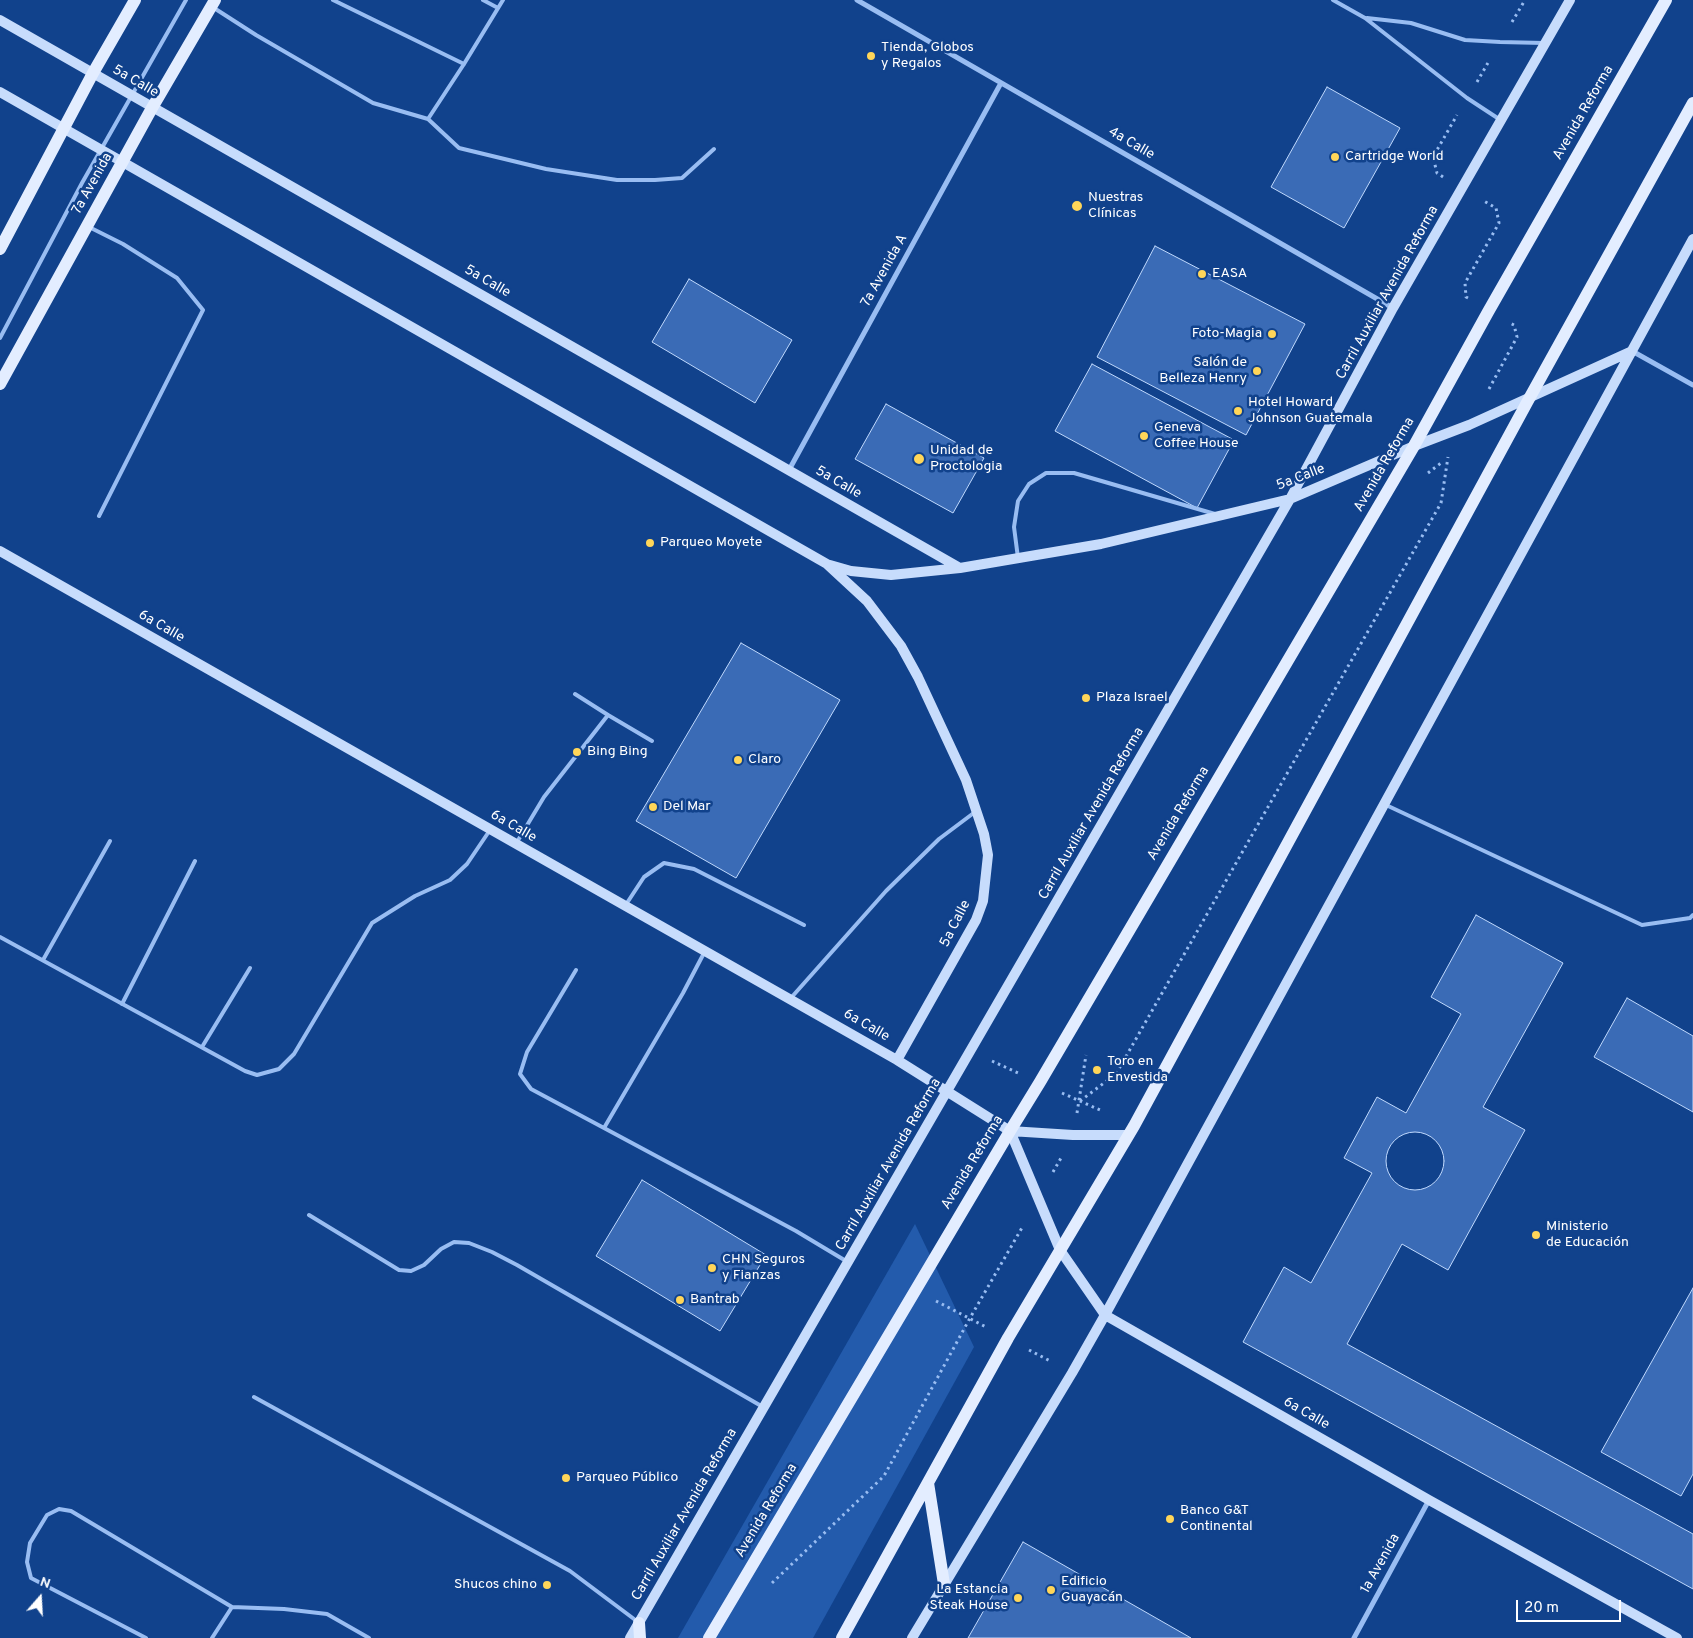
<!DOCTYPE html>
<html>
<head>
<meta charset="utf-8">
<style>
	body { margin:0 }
	#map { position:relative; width:1693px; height:1638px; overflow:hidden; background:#11428c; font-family:Overpass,sans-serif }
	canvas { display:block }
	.north { position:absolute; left:15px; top:1573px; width:50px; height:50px; -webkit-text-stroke:4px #11428c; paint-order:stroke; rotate:19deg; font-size:14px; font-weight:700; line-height:20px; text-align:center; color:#fff }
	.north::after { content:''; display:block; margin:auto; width:18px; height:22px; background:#fff; clip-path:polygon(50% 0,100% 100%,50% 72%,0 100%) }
	.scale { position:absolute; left:1516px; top:1600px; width:105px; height:22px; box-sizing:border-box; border:2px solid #fff; border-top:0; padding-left:6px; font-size:15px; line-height:18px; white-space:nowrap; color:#fff; -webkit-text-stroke:4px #11428c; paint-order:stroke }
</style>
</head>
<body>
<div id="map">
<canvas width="1693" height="1638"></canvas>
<div class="north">N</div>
<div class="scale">20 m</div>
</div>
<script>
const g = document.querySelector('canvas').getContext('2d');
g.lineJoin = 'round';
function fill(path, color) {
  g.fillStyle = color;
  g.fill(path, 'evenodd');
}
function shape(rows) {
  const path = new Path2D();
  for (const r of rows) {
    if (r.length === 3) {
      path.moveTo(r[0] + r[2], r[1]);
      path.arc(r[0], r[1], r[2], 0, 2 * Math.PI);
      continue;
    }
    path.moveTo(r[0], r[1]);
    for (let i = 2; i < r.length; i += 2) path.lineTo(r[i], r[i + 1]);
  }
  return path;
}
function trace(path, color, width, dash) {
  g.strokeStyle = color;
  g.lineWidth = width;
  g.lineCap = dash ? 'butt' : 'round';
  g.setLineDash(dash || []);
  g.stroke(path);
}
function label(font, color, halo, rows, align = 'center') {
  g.font = font + ' Overpass,sans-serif';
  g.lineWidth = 5;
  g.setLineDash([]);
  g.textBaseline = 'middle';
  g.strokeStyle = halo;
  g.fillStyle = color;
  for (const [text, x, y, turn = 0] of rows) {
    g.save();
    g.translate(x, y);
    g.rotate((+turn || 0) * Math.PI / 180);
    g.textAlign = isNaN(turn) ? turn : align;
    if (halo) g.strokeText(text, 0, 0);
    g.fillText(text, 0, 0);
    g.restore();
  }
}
fill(shape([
	[915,1224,974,1347,813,1638,678,1638]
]), '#235bac');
const building = shape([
	[1327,87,1400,128,1344,228,1271,187,1327,87],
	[1155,246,1305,324,1246,435,1097,357,1155,246],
	[689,279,792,340,755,403,652,342,689,279],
	[1092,364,1234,440,1197,508,1055,431,1092,364],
	[886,404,984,458,953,513,855,459,886,404],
	[741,643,840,700,736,878,636,821,741,643],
	[1476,915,1563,963,1483,1107,1525,1130,1448,1270,1402,1244,1347,1344,1693,1534,1693,1589,1243,1342,1284,1267,1311,1283,1372,1173,1344,1158,1377,1097,1406,1113,1461,1014,1431,997,1476,915],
	[1627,998,1693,1036,1693,1112,1594,1057,1627,998],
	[1415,1161,29],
	[642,1180,766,1255,720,1331,596,1256,642,1180],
	[1693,1288,1693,1474,1681,1496,1601,1452,1693,1288],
	[1023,1542,1191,1638,968,1638,1023,1542]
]);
fill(building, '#3a6bb6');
trace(building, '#c0d9fd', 1);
trace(shape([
	[1512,22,1525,0],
	[1477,82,1489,61],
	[1443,177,1437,173,1433,157,1457,115],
	[1468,298,1466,297,1465,283,1499,223,1496,208,1482,200],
	[1489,389,1517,337,1514,325,1510,323],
	[1428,473,1441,463],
	[992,1061,1018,1073],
	[1062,1093,1100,1110],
	[1080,1101,1116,1074,1441,503,1448,457],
	[1077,1113,1086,1055],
	[1053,1172,1061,1158],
	[936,1301,986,1327],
	[1029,1350,1052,1362],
	[772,1583,884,1476,970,1318,1023,1226]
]), '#99bdf2', 3, [2.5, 4]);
trace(shape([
	[333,0,464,64],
	[483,0,498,8],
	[1333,0,1365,18,1467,98,1499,119],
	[214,8,256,35,373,103,428,119,464,64,503,0],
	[1367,18,1411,23,1465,40,1500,42,1544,43],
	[428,119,459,148,546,169,617,180,655,180,682,178,714,149],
	[89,227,123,244,177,278,203,310,99,516],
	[0,338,82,183,186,0],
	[1018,558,1014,527,1018,501,1029,484,1046,473,1074,473,1215,514],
	[608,715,652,741],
	[1386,805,1642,925,1690,918,1693,915],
	[517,842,544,797,608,715,575,694],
	[625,906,644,877,664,863,694,869,804,925],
	[0,937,245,1071,257,1075,279,1069,294,1054,372,923,415,896,450,880,467,864,490,830],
	[704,953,683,993,604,1128,796,1231,846,1261],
	[43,960,110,841],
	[576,970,527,1052,520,1074,531,1089,604,1128],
	[790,999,886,891,939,839,975,812],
	[122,1004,195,861],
	[202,1047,250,968],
	[309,1215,399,1270,411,1271,424,1265,441,1249,454,1242,469,1243,492,1252,517,1265,763,1407],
	[254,1397,570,1571,638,1622],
	[146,1638,31,1578,27,1562,30,1543,47,1515,59,1509,71,1511,232,1607,284,1609,327,1614,369,1638],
	[212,1638,232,1607]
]), '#99bdf2', 4);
trace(shape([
	[857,0,1393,308],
	[1632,351,1693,385],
	[789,470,1001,83],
	[1354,1638,1429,1500]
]), '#99bdf2', 5);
trace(shape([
	[0,20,960,568],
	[0,92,827,564,867,601,901,646,918,677,966,780,984,834,988,855,983,901,976,920,897,1060],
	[0,551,897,1060,1010,1131,1073,1135,1129,1135],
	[830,565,851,571,891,575,960,568,1101,544,1290,499,1414,446,1469,425,1632,351],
	[1010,1131,1060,1250,1105,1315,1429,1500,1677,1638],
	[630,1638,1290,499,1393,308,1570,0],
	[912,1638,1072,1373,1105,1315,1693,239]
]), '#c7dcfc', 10);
trace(shape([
	[0,249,93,73,135,0],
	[0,384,152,108,215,0],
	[928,1483,944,1584],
	[639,1623,640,1638],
	[709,1638,1010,1131,1040,1082,1414,446,1488,312,1666,0],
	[842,1638,1008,1338,1134,1126,1530,397,1693,103]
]), '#e3edff', 12);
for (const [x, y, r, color] of [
	[871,56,5,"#ffd659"],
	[1335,157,5,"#ffd659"],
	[1077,206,6,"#ffd659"],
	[1202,274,5,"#ffd659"],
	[1272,334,5,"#ffd659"],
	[1257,371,5,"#ffd659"],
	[1238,411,5,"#ffd659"],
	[1144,436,5,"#ffd659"],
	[919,459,6,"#ffd659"],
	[650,543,5,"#ffd659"],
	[1086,698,5,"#ffd659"],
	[577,752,5,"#ffd659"],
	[738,760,5,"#ffd659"],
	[653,807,5,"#ffd659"],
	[1097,1070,5,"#ffd659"],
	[1536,1235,5,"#ffd659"],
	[712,1268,5,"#ffd659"],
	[680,1300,5,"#ffd659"],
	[566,1478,5,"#ffd659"],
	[1170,1519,5,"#ffd659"],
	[547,1585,5,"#ffd659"],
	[1051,1590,5,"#ffd659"],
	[1018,1598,5,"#ffd659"]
]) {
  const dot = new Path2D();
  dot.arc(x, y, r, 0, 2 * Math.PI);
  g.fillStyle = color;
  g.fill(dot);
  trace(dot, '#11428c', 2);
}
label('14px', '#fff', '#11428c', [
	["Tienda, Globos",881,48],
	["y Regalos",881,64],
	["Cartridge World",1345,157],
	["Nuestras",1088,198],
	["Clínicas",1088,214],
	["EASA",1212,274],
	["Foto-Magia",1262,334,"right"],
	["Salón de",1247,363,"right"],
	["Belleza Henry",1247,379,"right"],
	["Hotel Howard",1248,403],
	["Johnson Guatemala",1248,419],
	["Geneva",1154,428],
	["Coffee House",1154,444],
	["Unidad de",930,451],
	["Proctologia",930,467],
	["Parqueo Moyete",660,543],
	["Plaza Israel",1096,698],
	["Bing Bing",587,752],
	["Claro",748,760],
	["Del Mar",663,807],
	["Toro en",1107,1062],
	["Envestida",1107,1078],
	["Ministerio",1546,1227],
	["de Educación",1546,1243],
	["CHN Seguros",722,1260],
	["y Fianzas",722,1276],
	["Bantrab",690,1300],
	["Parqueo Público",576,1478],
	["Banco G&T",1180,1511],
	["Continental",1180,1527],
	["Edificio",1061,1582],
	["Guayacán",1061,1598],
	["Shucos chino",537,1585,"right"],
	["La Estancia",1008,1590,"right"],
	["Steak House",1008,1606,"right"]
], 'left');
label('14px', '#fff', '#11428c', [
	["5a Calle",135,82,30],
	["Avenida Reforma",1584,113,-60],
	["4a Calle",1131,144,30],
	["7a Avenida",93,184,-61],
	["7a Avenida A",885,271,-61],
	["5a Calle",487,282,30],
	["Carril Auxiliar Avenida Reforma",1388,293,-61],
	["Avenida Reforma",1385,465,-60],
	["5a Calle",1301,478,-21],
	["5a Calle",838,483,30],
	["6a Calle",161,627,30],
	["Carril Auxiliar Avenida Reforma",1092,814,-60],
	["Avenida Reforma",1179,814,-59],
	["6a Calle",513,827,30],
	["5a Calle",956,924,-63],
	["6a Calle",866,1026,30],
	["Avenida Reforma",973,1163,-59],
	["Carril Auxiliar Avenida Reforma",889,1165,-60],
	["6a Calle",1306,1414,30],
	["Avenida Reforma",767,1511,-59],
	["Carril Auxiliar Avenida Reforma",685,1515,-60],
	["1a Avenida",1381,1564,-61]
]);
</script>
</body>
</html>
